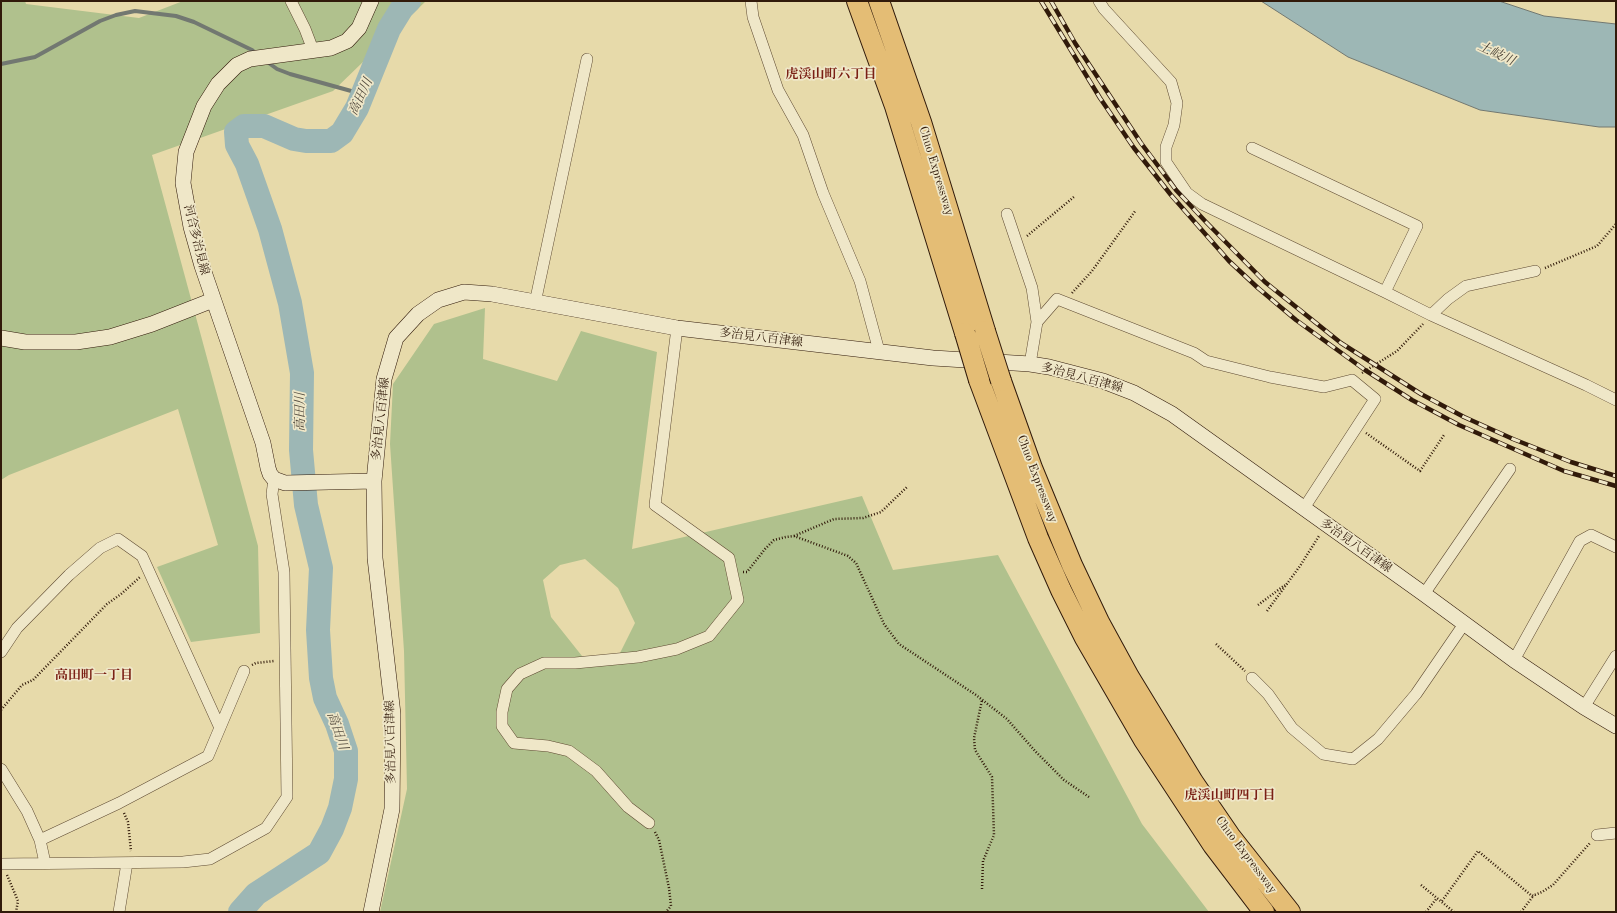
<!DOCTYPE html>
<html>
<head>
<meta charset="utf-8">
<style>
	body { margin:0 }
	#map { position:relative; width:1617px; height:913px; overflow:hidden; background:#e7daaa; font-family:"Old Standard TT",serif }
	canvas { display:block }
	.frame { position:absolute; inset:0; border:2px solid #311a0a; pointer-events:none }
</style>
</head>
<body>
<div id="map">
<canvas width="1617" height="913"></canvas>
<div class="frame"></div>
</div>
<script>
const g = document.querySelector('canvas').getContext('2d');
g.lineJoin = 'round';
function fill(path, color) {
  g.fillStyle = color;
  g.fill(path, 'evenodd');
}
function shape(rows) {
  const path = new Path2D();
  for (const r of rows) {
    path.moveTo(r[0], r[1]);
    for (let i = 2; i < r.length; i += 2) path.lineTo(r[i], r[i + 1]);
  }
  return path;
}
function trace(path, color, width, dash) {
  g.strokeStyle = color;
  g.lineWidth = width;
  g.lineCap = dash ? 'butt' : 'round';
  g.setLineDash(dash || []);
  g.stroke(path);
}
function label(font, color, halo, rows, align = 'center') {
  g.font = font + ' "Old Standard TT","Noto Serif JP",serif';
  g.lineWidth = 3.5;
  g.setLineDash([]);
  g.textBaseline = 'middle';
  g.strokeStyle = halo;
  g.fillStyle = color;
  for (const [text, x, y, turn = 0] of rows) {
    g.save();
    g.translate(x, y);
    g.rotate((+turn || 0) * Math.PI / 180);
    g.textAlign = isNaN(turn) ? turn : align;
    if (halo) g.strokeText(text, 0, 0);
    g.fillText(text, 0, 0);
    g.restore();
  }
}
fill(shape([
	[1,1,25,1,26,4,139,18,183,1,426,1,333,91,152,155,258,546,260,633,191,642,157,567,218,545,178,409,9,475,1,480],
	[485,308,483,359,557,381,581,331,657,352,632,549,862,496,893,570,998,555,1142,824,1209,912,380,912,407,789,404,651,390,444,393,384,434,324],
	[585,559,618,588,635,623,618,657,582,656,551,617,543,580,560,565]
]), '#b0c18d');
const water = shape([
	[1261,1,1499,1,1544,16,1616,24,1616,127,1599,127,1480,110,1348,57,1261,1]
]);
fill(water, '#9db7b5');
trace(water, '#727871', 1);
trace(shape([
	[266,61,277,69,290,74,362,94],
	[1,64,35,57,100,21,116,15,135,11,176,16,194,22,252,50,256,54]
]), '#727871', 4);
trace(shape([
	[240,912,256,894,319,853,332,829,340,808,346,779,346,751,337,724,325,698,321,678,318,630,321,568,306,505,301,450,302,373,290,303,270,229,247,164,237,145,236,132,244,126,264,126,294,139,306,141,331,141,342,133,357,108,389,29,402,8,409,1]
]), '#9db7b5', 24);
const street = shape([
	[291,1,305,29,313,50],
	[751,1,753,17,778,90,803,135,823,193,860,281,879,351],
	[1099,1,1104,9,1171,82,1177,103,1174,125,1166,147,1166,162,1187,193,1202,204,1385,292,1431,315,1586,385,1616,400],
	[1252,148,1417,226,1385,292],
	[1007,214,1032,288,1037,322],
	[535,303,587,59],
	[1431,315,1448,299,1466,286,1535,271],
	[1030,364,1037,322,1057,299,1194,353,1206,361,1270,377,1324,387,1352,380,1375,399,1304,508],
	[1424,594,1510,469],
	[1,652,17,628,69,575,100,548,118,539,142,556,220,728],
	[1514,660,1580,541,1591,535,1616,547],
	[1252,678,1268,694,1292,728,1323,754,1353,759,1378,739,1416,694,1464,624],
	[1584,707,1616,656],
	[1,769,27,811,40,840,45,863],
	[649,823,628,807,596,771,569,751,548,746,514,743,502,726,502,712,507,689,520,674,544,663,575,663,638,657,677,649,709,636,738,600,729,558,655,505,677,328],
	[1597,835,1616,833],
	[40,840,119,803,208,756,244,671],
	[1,864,183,862,210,859,266,828,287,797,284,572,272,494,274,479],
	[119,912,127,863]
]);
const secondary = shape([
	[371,1,359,28,347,41,331,48,250,59,237,65,218,84,204,106,186,152,183,183,191,227,202,266,263,443,268,468,270,474,274,479,285,483,374,481],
	[1,338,25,342,76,342,110,337,152,324,213,300],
	[371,912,392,809,393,714,375,558,374,481,384,379,396,338,418,314,438,300,464,292,492,294,677,328,933,358,1030,364,1049,367,1103,381,1134,393,1172,414,1424,594,1514,660,1584,707,1616,726]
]);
const highway = shape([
	[857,1,895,106,965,333],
	[879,1,921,122,985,331],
	[979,380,1038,538,1061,590,1085,638,1144,740,1213,845,1264,912],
	[1001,381,1032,468,1072,565,1099,622,1129,677,1193,782,1230,836,1290,912]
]);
trace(street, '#5e4a32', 12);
trace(secondary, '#311a0a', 16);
trace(highway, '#311a0a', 22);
trace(shape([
	[1027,236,1075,196],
	[1545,268,1597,246,1616,224],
	[1072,293,1092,271,1136,210],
	[1362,373,1397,351,1423,324],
	[1366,433,1420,471,1444,435],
	[794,536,834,519,863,518,881,512,907,487],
	[743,572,747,572,765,549,774,540,786,537,794,536,848,556,856,563,884,624,899,644,976,695,1007,719,1036,752,1064,780,1089,797],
	[1258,605,1285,585],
	[1267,611,1300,566,1319,536],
	[1216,644,1245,671],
	[252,665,256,663,274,661],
	[1,710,22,685,33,680,107,604,121,594,140,577],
	[124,813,128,822,131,851],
	[655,832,659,840,669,888,671,906,666,912],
	[7,875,18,901,16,912],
	[1421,885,1454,912],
	[982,889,983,861,994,835,992,777,975,750,974,738,982,700],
	[1442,901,1478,851,1532,896,1542,892,1553,885,1590,843],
	[1426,912,1437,898],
	[1521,912,1534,895]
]), '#311a0a', 2.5, [1, 2]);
trace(street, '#efe7c8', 11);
trace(secondary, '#efe7c8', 15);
trace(highway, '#e4bd75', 20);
const rail = shape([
	[1041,1,1100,98,1134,148,1171,195,1229,261,1258,288,1296,320,1365,370,1412,400,1459,425,1564,471,1616,486],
	[1051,1,1075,43,1141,143,1176,190,1206,222,1265,282,1341,343,1421,394,1464,417,1513,439,1571,462,1616,476]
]);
trace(rail, '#311a0a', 4.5);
trace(rail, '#efe7c8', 3, [9]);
const highwayBridge = shape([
	[985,331,1001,381],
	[965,333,979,380]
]);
trace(highwayBridge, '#311a0a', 22, []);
trace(highwayBridge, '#e4bd75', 20);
label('12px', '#311a0a', '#efe7c8', [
	["Chuo Expressway",936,171,73],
	["河合多治見線",196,240,76],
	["多治見八百津線",761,338,7],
	["多治見八百津線",1082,378,15],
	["多治見八百津線",381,419,-84],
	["Chuo Expressway",1037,479,69],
	["多治見八百津線",1356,546,35],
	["多治見八百津線",391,742,-91],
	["Chuo Expressway",1246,855,53]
]);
label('italic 13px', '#51493d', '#efe7c8', [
	["土岐川",1496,54,25],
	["高田川",361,97,-65],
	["高田川",301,412,-90],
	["高田川",337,731,71]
]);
label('bold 13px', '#7a1f14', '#efe7c8', [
	["虎渓山町六丁目",831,75],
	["高田町一丁目",94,676],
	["虎渓山町四丁目",1230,796]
]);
</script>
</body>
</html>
